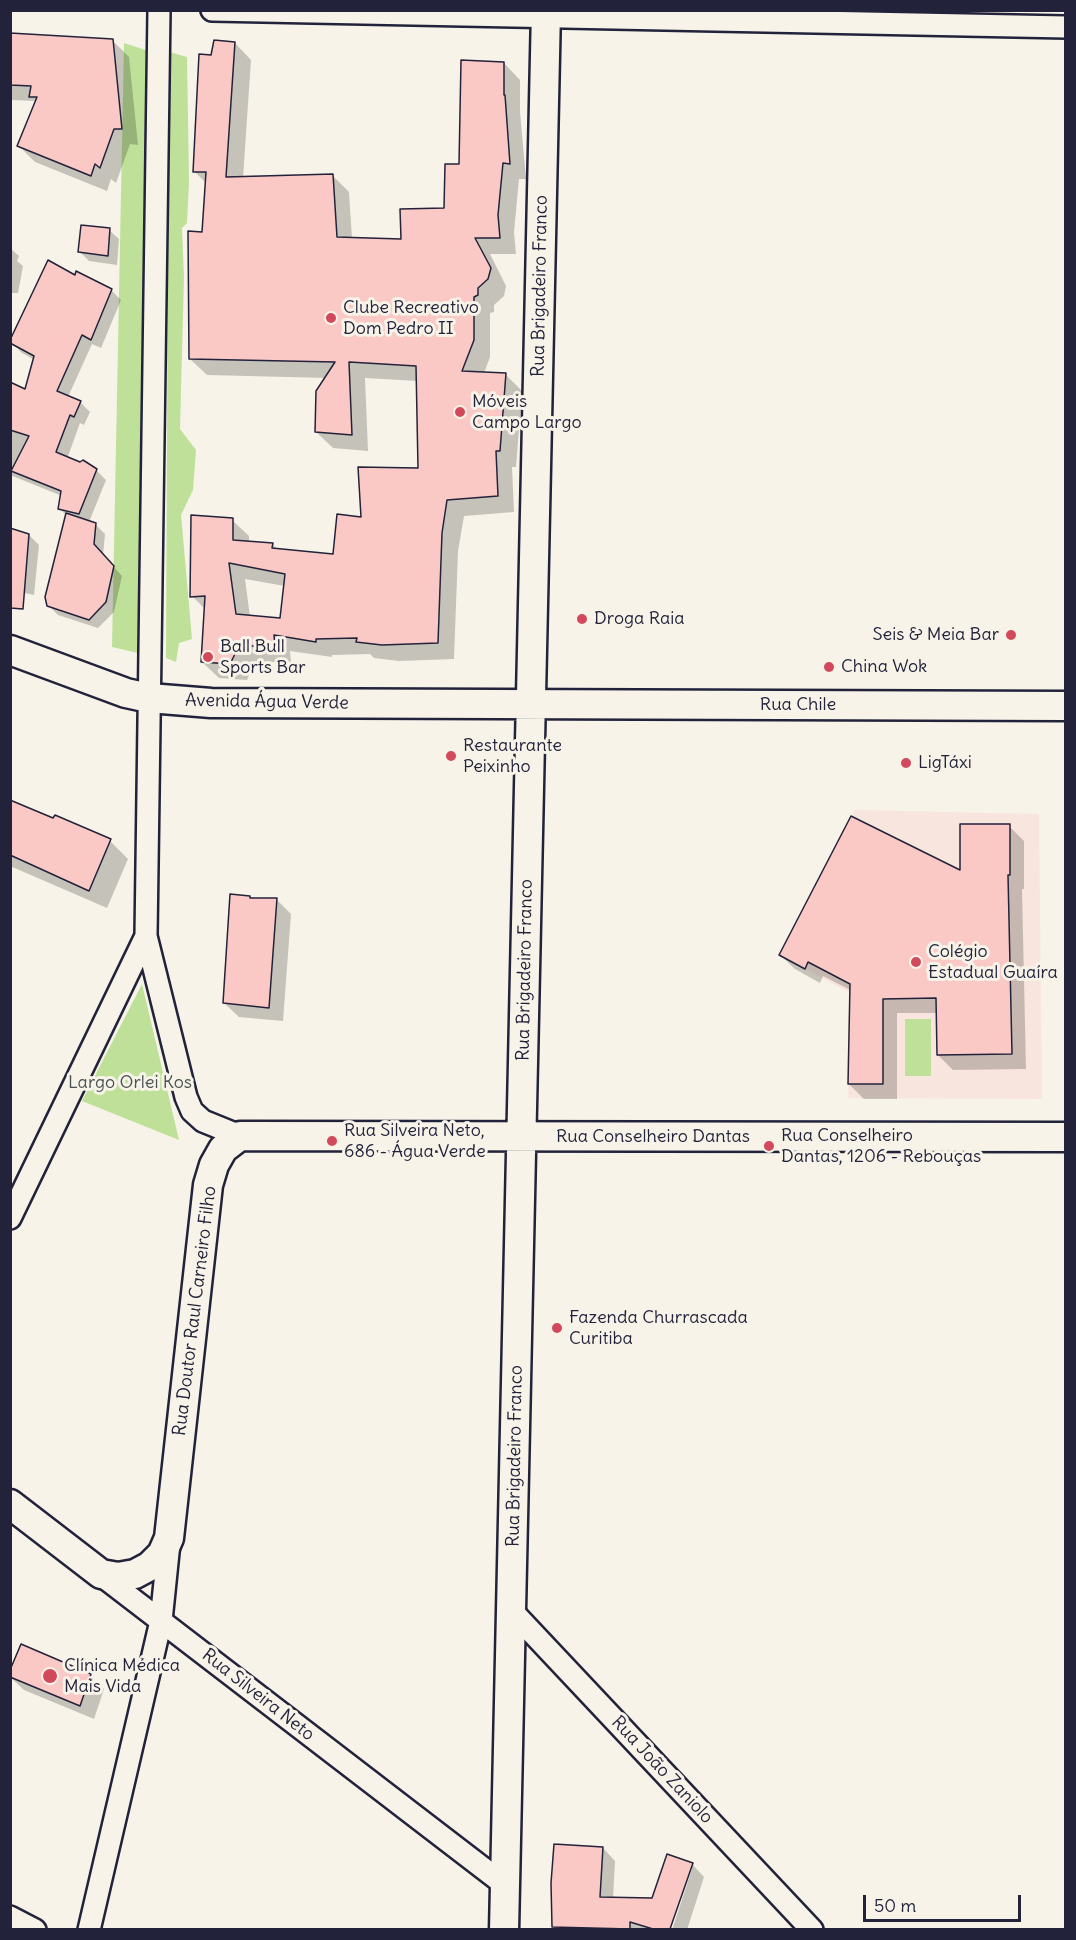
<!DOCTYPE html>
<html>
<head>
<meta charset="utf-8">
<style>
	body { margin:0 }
	#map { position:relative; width:1076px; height:1940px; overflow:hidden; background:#f7f3e8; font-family:Delius,sans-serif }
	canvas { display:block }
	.frame { position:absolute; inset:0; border:12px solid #22223b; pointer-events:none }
	.scale { position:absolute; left:863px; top:1895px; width:158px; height:27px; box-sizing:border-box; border:3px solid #22223b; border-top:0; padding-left:8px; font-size:18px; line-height:21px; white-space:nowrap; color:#22223b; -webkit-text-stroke:4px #f7f3e8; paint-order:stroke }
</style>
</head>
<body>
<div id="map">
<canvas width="1076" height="1940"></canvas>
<div class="frame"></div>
<div class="scale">50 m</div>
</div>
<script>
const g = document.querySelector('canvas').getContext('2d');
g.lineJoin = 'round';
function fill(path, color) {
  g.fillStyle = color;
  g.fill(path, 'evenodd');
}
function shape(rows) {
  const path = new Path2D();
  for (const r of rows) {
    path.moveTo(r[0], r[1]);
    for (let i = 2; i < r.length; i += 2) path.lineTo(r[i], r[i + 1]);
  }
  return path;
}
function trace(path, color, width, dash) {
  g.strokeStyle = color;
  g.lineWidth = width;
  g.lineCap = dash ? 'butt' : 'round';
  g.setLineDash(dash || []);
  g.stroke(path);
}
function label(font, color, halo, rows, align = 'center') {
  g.font = font + ' Delius,sans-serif';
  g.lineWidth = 6;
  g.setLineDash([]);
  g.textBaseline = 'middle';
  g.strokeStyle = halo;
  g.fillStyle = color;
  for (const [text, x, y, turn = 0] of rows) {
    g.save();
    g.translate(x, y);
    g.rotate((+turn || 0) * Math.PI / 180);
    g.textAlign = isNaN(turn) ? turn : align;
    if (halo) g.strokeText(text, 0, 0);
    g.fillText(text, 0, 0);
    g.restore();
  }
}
fill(shape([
	[855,810,1039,814,1042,1099,848,1098,850,993,779,955]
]), '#f8e6de');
fill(shape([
	[124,43,158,54,159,658,112,647],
	[169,52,187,57,189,181,187,223,182,228,184,277,180,429,196,450,193,490,181,515,192,639,179,643,176,662,166,658],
	[142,984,179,1140,82,1101],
	[905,1019,931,1019,931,1076,905,1076]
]), '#bee099');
fill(shape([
	[10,35,112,40,129,57,138,145,130,144,116,183,111,179,107,191,35,162,19,146,37,101,10,100],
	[235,43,251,60,243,178,332,175,349,192,352,239,402,241,446,209,460,166,504,63,520,80,520,112,526,179,519,179,514,232,516,254,490,254,506,286,504,296,494,305,494,312,490,313,490,357,484,373,505,374,522,391,516,467,512,467,514,512,464,516,458,551,454,659,399,661,374,658,370,654,332,655,332,657,290,651,291,662,255,662,247,680,219,678,202,662,206,610,192,596,232,520,249,536,249,542,272,544,278,550,335,556,362,519,420,470,418,381,365,378,368,451,333,448,316,432,327,378,207,375,190,359,204,233,207,184,195,172,213,56],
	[245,579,285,586,281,619,250,617],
	[109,230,119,239,117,265,89,261,79,251],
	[10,248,19,256,17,261,23,266,18,293,10,293],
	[77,277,111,290,121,300,101,348,92,344,68,397,80,402,90,412,84,425,80,423,67,459,96,470,106,480,89,522,96,525,105,534,103,555,122,576,114,612,98,628,58,615,48,605,67,516,59,508,62,496,10,475,10,383,26,391,35,360,22,353,12,343],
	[29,535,39,545,34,595,10,590],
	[10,802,110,841,128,859,107,908,10,866],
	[1009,826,1024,841,1024,889,1022,889,1026,1069,953,1070,938,1055,937,1013,897,1013,897,1099,864,1099,849,1084,852,991,823,976,820,983,795,969,780,955,962,873],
	[251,899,277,900,291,914,283,1021,239,1017,224,1003],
	[90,1675,104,1689,94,1719,24,1690,10,1677],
	[603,1848,615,1861,613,1899,653,1899,692,1864,704,1877,687,1930,672,1930,692,1869,689,1869,669,1930,557,1930,553,1926]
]), '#0003');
const building = shape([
	[10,33,113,39,122,129,114,129,100,168,95,164,91,176,17,146,37,97,29,97,31,86,10,85,10,33],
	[214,40,235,42,226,177,333,174,337,237,401,239,400,209,444,208,445,164,459,164,461,60,504,62,504,95,505,95,510,164,503,163,498,215,500,238,475,238,491,268,488,279,478,288,478,295,474,297,474,340,462,371,506,373,500,451,496,451,498,496,447,500,442,533,438,643,382,645,356,642,357,638,316,639,316,642,274,635,275,646,239,646,230,664,201,662,205,596,190,597,191,515,233,518,233,540,273,543,272,548,333,554,337,514,361,517,358,467,418,468,416,366,349,362,352,435,315,432,316,391,335,362,189,359,188,231,202,232,206,172,193,172,199,54,211,55,214,40],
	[229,563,285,574,280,618,236,614,229,563],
	[81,225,110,228,108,256,78,252,81,225],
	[48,260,75,275,76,271,112,289,91,340,82,335,57,391,81,401,74,417,70,415,56,452,80,462,83,460,97,469,79,514,58,509,61,491,11,471,29,436,10,430,10,382,25,389,34,356,10,343,10,340,48,260],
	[66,513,96,523,94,544,114,566,106,602,89,620,47,606,45,597,66,513],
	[10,528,29,534,23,609,10,608,10,528],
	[10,800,53,818,55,815,111,839,89,891,10,855,10,800],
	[851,816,960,870,960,824,1010,824,1010,875,1008,875,1012,1054,937,1055,936,998,883,999,883,1084,848,1084,850,984,808,962,805,969,779,955,851,816],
	[230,894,250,896,250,898,277,898,269,1008,223,1003,230,894],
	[21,1644,91,1674,80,1706,10,1677,10,1670,21,1644],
	[554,1844,603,1847,600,1897,652,1898,667,1854,693,1863,670,1929,653,1929,630,1922,630,1929,552,1927,551,1883,554,1844]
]);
fill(building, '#fac9c5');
trace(building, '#22223b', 1.5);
const street = shape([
	[159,10,146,936,186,1097,192,1111,203,1121,240,1136],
	[212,10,1066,27],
	[10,1218,146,936],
	[101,1575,505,1885],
	[511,1610,812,1930],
	[10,1917,35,1930],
	[89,1930,161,1621,169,1543]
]);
const secondary = shape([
	[10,650,126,693,149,698,211,703,1066,706],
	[10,1504,101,1574,118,1577,135,1574,150,1566,162,1554,169,1538,208,1185,214,1165,223,1149,240,1136,1066,1137],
	[504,1930,546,10]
]);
trace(street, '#22223b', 26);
trace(secondary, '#22223b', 33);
trace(street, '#f7f3e8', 21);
trace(secondary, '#f7f3e8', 28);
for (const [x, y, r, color] of [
	[331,318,6,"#d1495b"],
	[460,412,6,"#d1495b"],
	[582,619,6,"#d1495b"],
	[1011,635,6,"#d1495b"],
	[208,657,6,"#d1495b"],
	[829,667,6,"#d1495b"],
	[451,756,6,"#d1495b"],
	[906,763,6,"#d1495b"],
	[916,962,6,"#d1495b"],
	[332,1141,6,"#d1495b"],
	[769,1146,6,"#d1495b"],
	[557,1328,6,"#d1495b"],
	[50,1676,8,"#d1495b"]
]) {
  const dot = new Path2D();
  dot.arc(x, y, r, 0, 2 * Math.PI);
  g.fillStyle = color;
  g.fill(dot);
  trace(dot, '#f7f3e8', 2);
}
label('18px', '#22223b', '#f7f3e8', [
	["Rua Brigadeiro Franco",540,286,-89],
	["Avenida Água Verde",267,702,1],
	["Rua Chile",798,705],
	["Rua Brigadeiro Franco",525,970,-89],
	["Rua Conselheiro Dantas",653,1137],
	["Rua Doutor Raul Carneiro Filho",195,1311,-83],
	["Rua Brigadeiro Franco",515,1456,-89],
	["Rua Silveira Neto",258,1695,38],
	["Rua João Zaniolo",662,1770,47]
]);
label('18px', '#22223b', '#f7f3e8', [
	["Clube Recreativo",343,308],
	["Dom Pedro II",343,329],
	["Móveis",472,402],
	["Campo Largo",472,423],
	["Droga Raia",594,619],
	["Seis & Meia Bar",999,635,"right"],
	["Ball Bull",220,647],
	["Sports Bar",220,668],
	["China Wok",841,667],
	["Restaurante",463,746],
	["Peixinho",463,767],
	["LigTáxi",918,763],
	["Colégio",928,952],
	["Estadual Guaíra",928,973],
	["Rua Silveira Neto,",344,1131],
	["686 - Água Verde",344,1152],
	["Rua Conselheiro",781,1136],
	["Dantas, 1206 - Rebouças",781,1157],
	["Fazenda Churrascada",569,1318],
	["Curitiba",569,1339],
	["Clínica Médica",64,1666],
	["Mais Vida",64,1687]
], 'left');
label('18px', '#495252', '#f7f3e8', [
	["Largo Orlei Kos",130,1083]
]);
</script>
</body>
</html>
